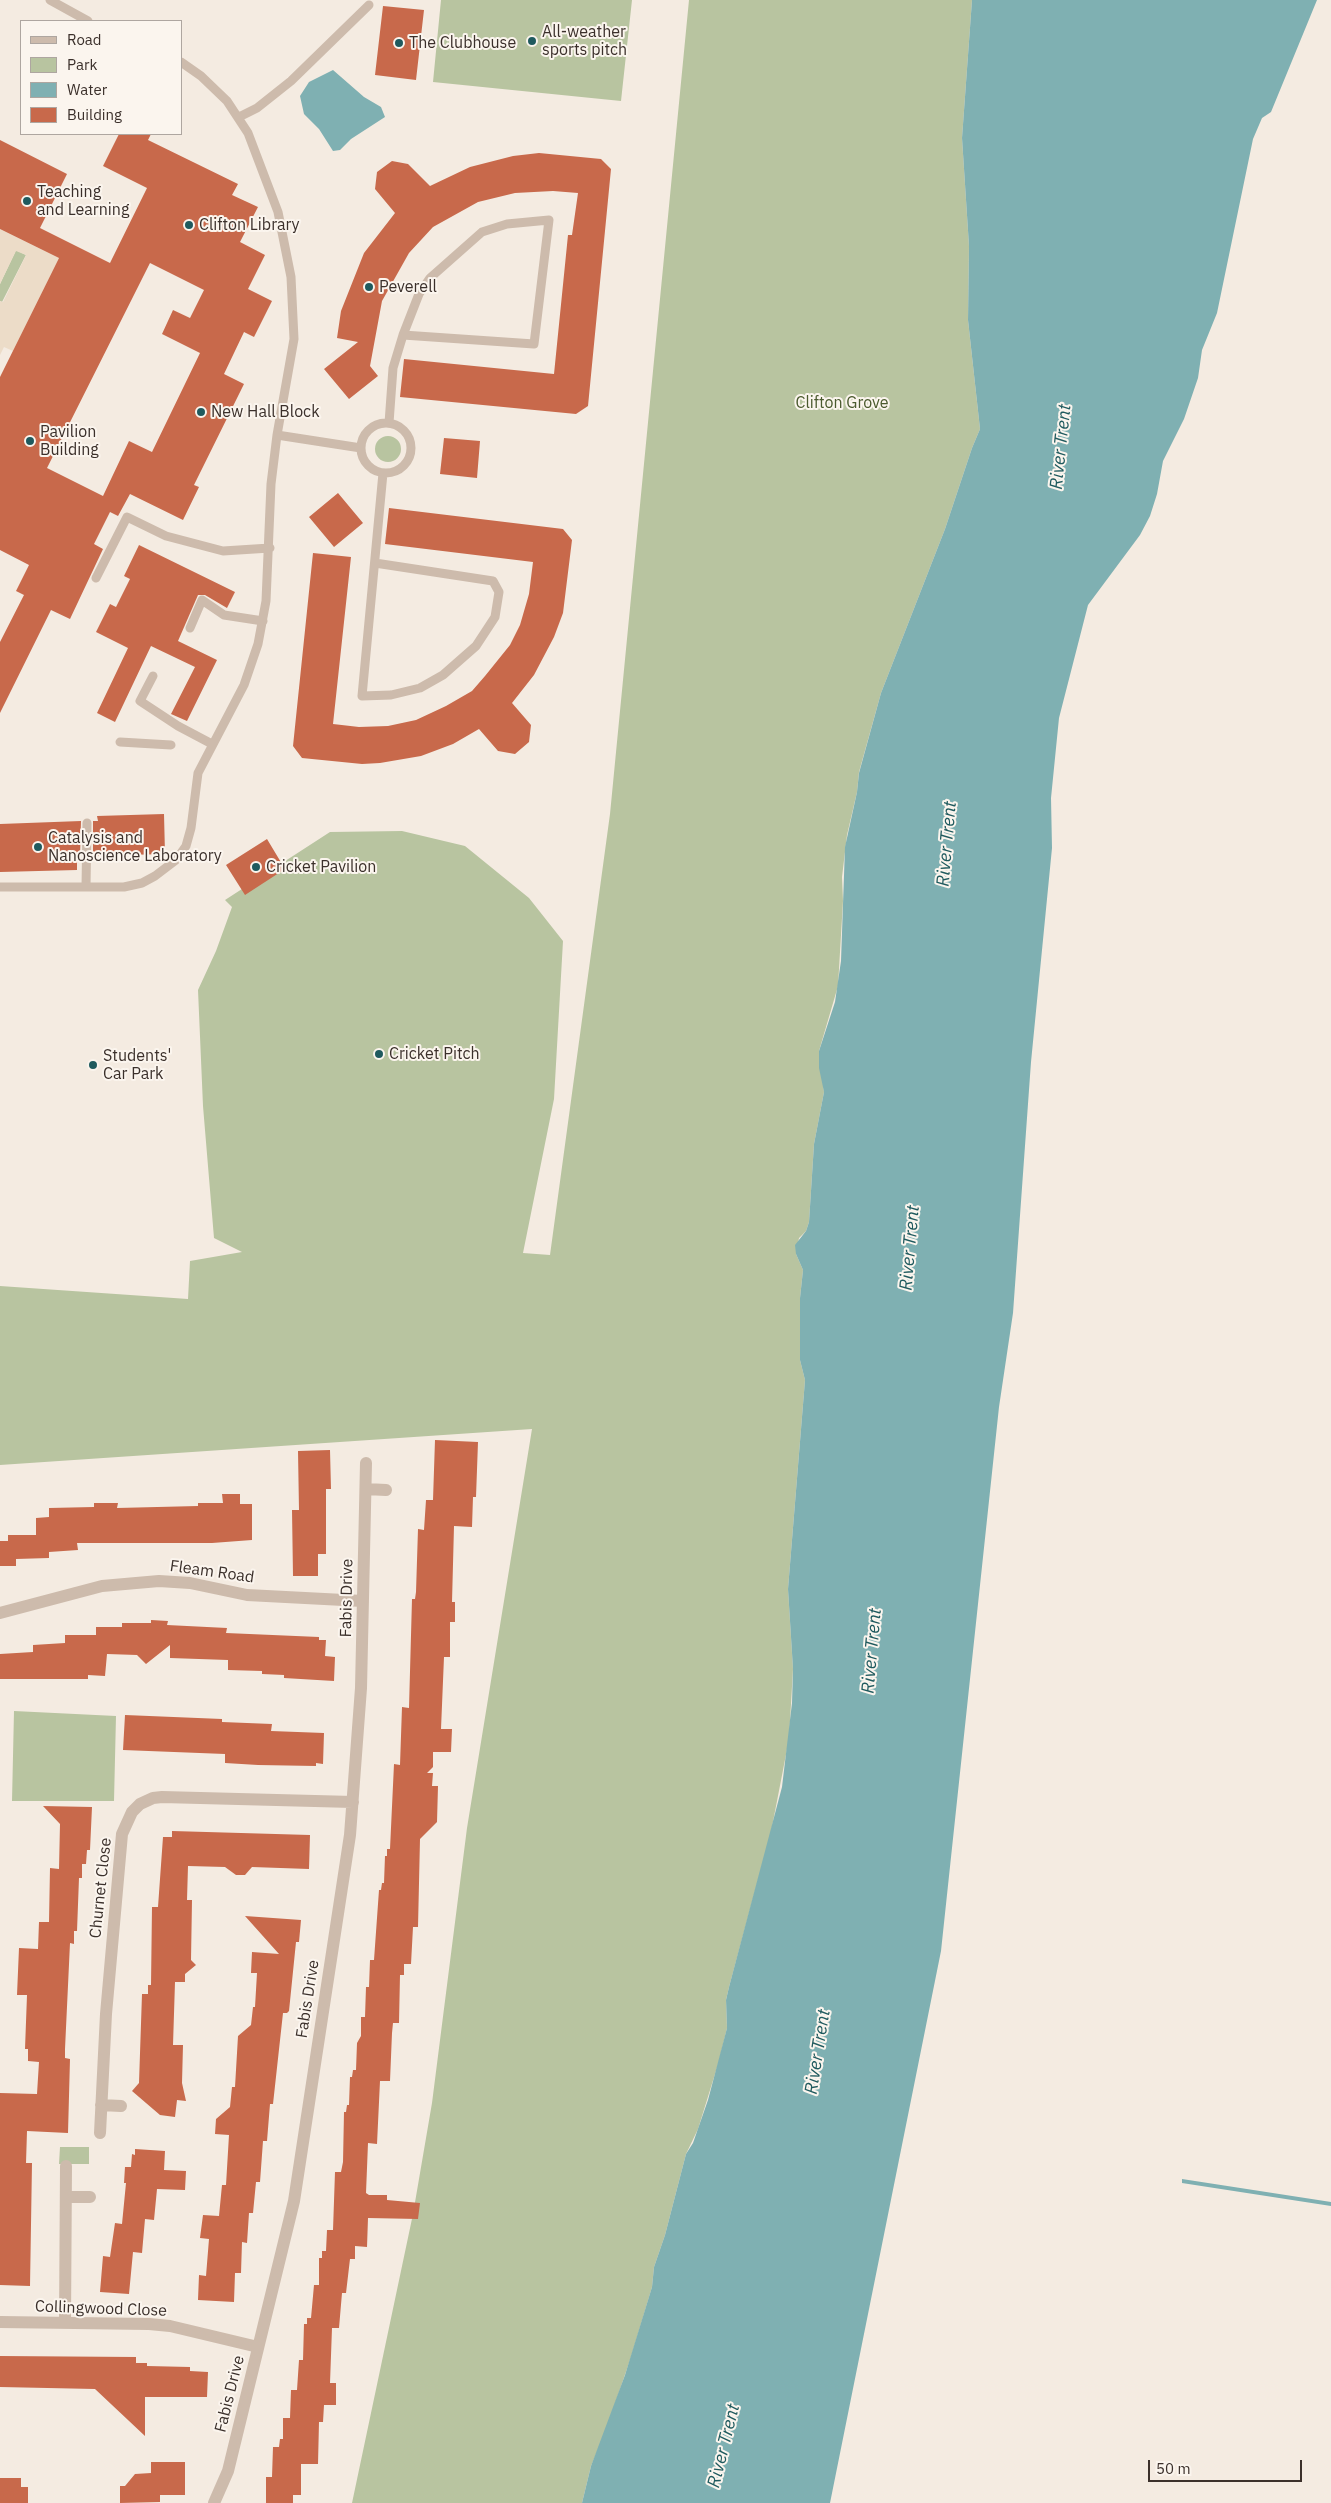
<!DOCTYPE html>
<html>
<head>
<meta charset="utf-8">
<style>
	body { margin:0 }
	#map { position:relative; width:1331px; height:2503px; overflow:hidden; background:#f4ebe1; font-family:"IBM Plex Sans",sans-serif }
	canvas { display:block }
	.legend { position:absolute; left:20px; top:20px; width:162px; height:115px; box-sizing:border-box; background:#fbf5ee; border:1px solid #aea6a0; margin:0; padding:6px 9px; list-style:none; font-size:15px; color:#3b302b }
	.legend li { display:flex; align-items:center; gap:10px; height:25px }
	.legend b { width:25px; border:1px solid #aea6a0 }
	.scale { position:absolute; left:1148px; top:2460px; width:154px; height:22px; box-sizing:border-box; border:2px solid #3b302b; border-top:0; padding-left:6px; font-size:15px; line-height:18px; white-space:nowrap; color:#3b302b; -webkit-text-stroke:4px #fbf5ee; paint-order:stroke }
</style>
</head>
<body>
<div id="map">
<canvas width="1331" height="2503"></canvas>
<ul class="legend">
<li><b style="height:6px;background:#cdbbac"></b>Road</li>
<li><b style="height:14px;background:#b8c4a0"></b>Park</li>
<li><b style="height:14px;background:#7fb0b2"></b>Water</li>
<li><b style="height:14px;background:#c8694b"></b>Building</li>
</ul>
<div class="scale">50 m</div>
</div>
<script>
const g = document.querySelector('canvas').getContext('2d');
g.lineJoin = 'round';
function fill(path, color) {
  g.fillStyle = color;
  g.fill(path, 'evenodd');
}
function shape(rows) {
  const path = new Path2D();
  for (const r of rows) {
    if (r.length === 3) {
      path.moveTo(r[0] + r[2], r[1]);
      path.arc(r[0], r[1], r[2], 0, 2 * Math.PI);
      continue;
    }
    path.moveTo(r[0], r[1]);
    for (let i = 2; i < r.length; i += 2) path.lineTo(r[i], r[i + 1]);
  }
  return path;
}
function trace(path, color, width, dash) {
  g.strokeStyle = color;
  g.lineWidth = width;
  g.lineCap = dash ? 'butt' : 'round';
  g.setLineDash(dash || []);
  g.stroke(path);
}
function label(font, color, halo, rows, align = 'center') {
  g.font = font + ' "IBM Plex Sans",sans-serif';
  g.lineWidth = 4;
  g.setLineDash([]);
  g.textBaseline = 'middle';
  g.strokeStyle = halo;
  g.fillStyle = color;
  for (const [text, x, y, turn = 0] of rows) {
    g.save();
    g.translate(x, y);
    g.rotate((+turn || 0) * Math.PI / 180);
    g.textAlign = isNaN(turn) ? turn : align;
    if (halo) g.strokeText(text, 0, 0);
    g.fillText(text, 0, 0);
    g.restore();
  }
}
fill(shape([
	[441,0,632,0,621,101,433,82],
	[689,0,972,0,962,138,969,246,968,320,980,429,972,448,945,529,881,693,859,772,857,792,847,835,842,877,843,901,838,986,819,1051,824,1092,814,1144,809,1222,806,1231,799,1238,796,1254,803,1270,800,1298,800,1360,805,1380,788,1589,793,1669,789,1739,771,1832,729,1987,726,2000,727,2028,719,2061,698,2129,686,2154,665,2235,654,2267,652,2287,631,2357,606,2430,591,2466,582,2503,352,2503,413,2214,432,2103,467,1828,532,1429,0,1465,0,1286,188,1299,190,1261,242,1252,214,1238,203,1106,198,990,216,951,232,907,225,900,330,832,402,831,465,846,529,898,563,941,554,1099,523,1253,550,1255,610,814],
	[16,250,26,255,2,302,0,301,0,284],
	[388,449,13],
	[14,1711,116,1716,114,1801,12,1801],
	[60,2147,89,2147,89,2164,59,2164]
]), '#b8c4a0');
fill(shape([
	[0,229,59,258,13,351,4,347,0,355,0,301,3,302,26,255,16,251,0,284]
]), '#ecdcc8');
fill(shape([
	[972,0,1317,0,1271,112,1262,118,1253,139,1217,313,1202,350,1198,378,1184,419,1163,461,1157,494,1150,516,1140,535,1088,605,1059,718,1051,798,1052,848,1031,1062,1013,1313,999,1407,941,1951,830,2503,582,2503,591,2466,625,2375,652,2287,654,2267,665,2235,686,2154,693,2143,708,2100,727,2028,726,2000,729,1987,782,1787,792,1703,793,1669,788,1589,805,1380,800,1360,800,1298,803,1270,796,1254,795,1245,806,1231,809,1222,814,1144,824,1092,819,1068,819,1051,835,1002,841,961,845,847,857,792,859,773,881,693,945,529,972,448,980,429,968,320,969,246,962,138],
	[333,70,364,97,381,107,385,117,351,139,340,150,333,151,319,129,304,114,300,96,309,82],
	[1182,2179,1331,2202,1331,2206,1182,2183]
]), '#7fb0b2');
fill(shape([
	[383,6,424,10,416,80,375,75],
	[119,134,151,134,148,140,238,184,232,195,258,207,240,242,265,255,248,289,272,301,254,337,244,332,224,374,244,384,194,485,199,487,183,520,130,494,118,516,110,512,94,544,103,549,70,619,51,610,0,713,0,642,24,595,16,591,29,565,0,550,0,377,59,258,0,229,0,140,67,174,40,228,110,263,147,188,103,166],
	[150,263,204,290,190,318,173,310,162,334,200,353,152,452,129,441,103,496,47,468],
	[539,153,601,159,611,169,588,406,576,414,400,397,404,359,554,374,568,235,572,235,578,193,553,191,515,193,478,202,433,227,409,253,382,301,370,366,378,376,349,399,324,369,358,342,337,338,341,311,364,253,395,213,375,189,377,172,392,161,408,164,430,186,470,167,513,156],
	[444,438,480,441,477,478,440,474],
	[338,493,363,523,334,547,309,517],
	[389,508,563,529,572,540,563,613,554,637,534,675,512,703,531,725,529,742,515,754,498,751,479,729,453,744,421,756,380,763,362,764,302,758,293,746,313,553,351,557,333,724,359,727,388,726,416,720,446,706,472,691,485,676,510,645,520,625,529,594,533,562,385,544],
	[139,545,235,592,227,608,205,595,198,595,178,641,217,660,187,721,171,714,195,667,151,646,115,722,97,713,128,648,96,632,110,604,116,607,130,579,124,576],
	[164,814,165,854,93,856,93,821,98,821,97,816],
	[81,821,80,856,77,856,77,870,0,872,0,824],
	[267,839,285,869,245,895,226,865],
	[435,1440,478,1442,476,1497,473,1497,472,1527,454,1526,452,1602,455,1602,455,1622,450,1622,450,1657,444,1657,441,1729,452,1729,451,1752,433,1752,433,1767,427,1773,433,1773,432,1786,438,1786,437,1822,420,1839,418,1927,413,1927,411,1964,404,1964,404,1975,400,1975,399,2023,393,2023,392,2033,390,2081,380,2081,377,2144,368,2143,366,2193,369,2195,387,2195,387,2200,420,2203,418,2219,368,2218,367,2247,355,2246,355,2259,350,2259,346,2293,342,2293,339,2328,332,2328,330,2383,336,2383,336,2405,324,2405,323,2422,319,2422,318,2464,301,2464,301,2495,293,2495,293,2503,266,2503,266,2477,272,2477,273,2447,279,2447,280,2439,283,2439,283,2418,290,2418,291,2390,297,2390,299,2360,303,2360,304,2324,307,2324,307,2318,311,2318,314,2285,319,2285,319,2258,322,2258,322,2251,326,2251,327,2230,333,2230,335,2172,341,2172,343,2162,344,2112,346,2112,347,2105,349,2105,350,2077,352,2077,353,2070,356,2070,357,2043,361,2036,361,2017,365,2017,366,1987,369,1987,370,1960,374,1960,379,1890,381,1890,382,1883,384,1883,385,1856,387,1856,387,1849,390,1849,394,1764,400,1765,402,1707,409,1708,412,1599,415,1599,416,1592,418,1529,424,1530,426,1500,433,1500],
	[330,1450,331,1489,326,1489,326,1554,318,1554,318,1576,293,1576,292,1510,299,1510,298,1451],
	[222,1494,240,1494,240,1504,252,1504,252,1540,212,1543,77,1543,78,1550,49,1552,49,1558,16,1559,16,1566,0,1566,0,1541,8,1541,8,1535,36,1535,36,1518,49,1517,49,1508,94,1507,94,1503,118,1503,117,1508,198,1506,198,1503,223,1503],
	[151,1620,168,1621,167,1625,227,1628,226,1633,319,1637,319,1640,326,1640,325,1656,335,1657,334,1681,284,1678,284,1675,262,1674,262,1671,228,1670,228,1660,170,1658,170,1645,146,1664,137,1655,107,1654,105,1676,88,1675,88,1679,0,1679,0,1654,33,1652,33,1645,65,1643,65,1635,96,1635,96,1627,122,1627,122,1623,151,1623],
	[125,1715,222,1719,222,1722,272,1724,271,1731,324,1733,323,1764,316,1763,316,1766,258,1765,225,1763,225,1754,123,1750],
	[43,1806,92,1807,90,1850,87,1850,86,1864,82,1864,82,1878,79,1878,77,1931,74,1931,74,1944,70,1943,65,2049,65,2058,70,2059,68,2133,27,2131,26,2163,32,2163,30,2286,0,2285,0,2093,37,2094,39,2062,28,2061,28,2049,25,2049,27,1995,17,1995,19,1948,38,1949,39,1922,49,1922,50,1868,59,1869,60,1824],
	[172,1831,310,1835,309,1869,252,1867,245,1875,236,1875,225,1867,188,1866,187,1900,192,1900,191,1960,196,1965,185,1974,185,1982,175,1982,173,2045,183,2045,182,2083,186,2101,177,2100,175,2117,160,2115,132,2091,139,2083,142,1994,148,1994,148,1985,151,1985,152,1907,158,1907,163,1837,172,1837],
	[245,1916,301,1920,299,1942,296,1942,289,2011,287,2013,283,2013,273,2104,270,2104,267,2141,263,2141,260,2182,256,2182,253,2213,249,2213,247,2243,242,2242,241,2273,235,2273,234,2302,198,2300,199,2275,206,2276,209,2239,200,2238,203,2215,219,2216,222,2185,226,2185,229,2135,215,2134,216,2119,230,2107,232,2087,235,2087,238,2036,251,2025,253,2007,255,2007,257,1973,251,1973,252,1952,279,1954],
	[135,2149,165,2151,164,2170,186,2171,185,2190,157,2189,154,2220,145,2219,142,2253,133,2252,129,2294,100,2292,103,2256,110,2257,115,2223,122,2224,126,2183,124,2183,125,2167,131,2167,132,2154,135,2155],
	[0,2356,136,2357,136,2363,147,2363,147,2366,190,2367,190,2371,208,2372,207,2397,145,2397,145,2436,95,2389,0,2387],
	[151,2462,185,2462,185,2495,160,2495,160,2502,120,2503,120,2486,125,2486,135,2474,151,2473],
	[0,2478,21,2478,21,2487,28,2487,28,2503,0,2503]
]), '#c8694b');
trace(shape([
	[50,0,88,21],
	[239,117,257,108,291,81,369,5],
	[386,448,25],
	[389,423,393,368,403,335,419,294,430,278,482,232,507,224,549,220,534,344,403,335],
	[277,435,361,448],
	[375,563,493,581,499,592,495,617,476,646,443,675,420,688,391,695,362,696,383,473],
	[96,578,127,517,166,536,223,551,270,548],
	[190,628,202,600,224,615,263,621],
	[153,676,140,701,178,726,212,744],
	[120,742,171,745],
	[0,887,124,887,142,883,155,876,176,860,186,846,191,828,198,773,244,685,258,644,266,601,271,484,277,435,294,339,291,277,278,212,248,133,227,101,201,76,181,62],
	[86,887,87,823]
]), '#cdbbac', 9);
trace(shape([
	[366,1489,386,1490],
	[0,1613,102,1586,159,1581,190,1583,247,1595,363,1601],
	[101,2105,121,2106],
	[100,2133,106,2014,122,1834,132,1812,140,1804,153,1798,162,1797,353,1802],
	[66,2197,90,2197],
	[0,2322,149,2324,170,2326,258,2347],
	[65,2323,66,2166],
	[214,2503,228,2471,294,2201,350,1835,361,1688,366,1463]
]), '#cdbbac', 12);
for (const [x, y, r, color] of [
	[532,41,5,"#1f5a5e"],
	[399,43,5,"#1f5a5e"],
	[27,201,5,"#1f5a5e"],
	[189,225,5,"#1f5a5e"],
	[369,287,5,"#1f5a5e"],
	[201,412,5,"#1f5a5e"],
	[30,441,5,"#1f5a5e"],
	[38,847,5,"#1f5a5e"],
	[256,867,5,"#1f5a5e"],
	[379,1054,5,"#1f5a5e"],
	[93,1065,5,"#1f5a5e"]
]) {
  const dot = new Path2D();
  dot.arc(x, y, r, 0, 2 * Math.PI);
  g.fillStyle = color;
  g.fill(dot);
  trace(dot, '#fbf5ee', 2);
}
label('16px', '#3b302b', '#fbf5ee', [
	["All-weather",542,32],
	["sports pitch",542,50],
	["The Clubhouse",409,43],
	["Teaching",37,192],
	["and Learning",37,210],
	["Clifton Library",199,225],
	["Peverell",379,287],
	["New Hall Block",211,412],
	["Pavilion",40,432],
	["Building",40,450],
	["Catalysis and",48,838],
	["Nanoscience Laboratory",48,856],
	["Cricket Pavilion",266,867],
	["Cricket Pitch",389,1054],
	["Students'",103,1056],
	["Car Park",103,1074]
], 'left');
label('16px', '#4a5a2e', '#fbf5ee', [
	["Clifton Grove",842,403]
]);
label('16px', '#3b302b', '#fbf5ee', [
	["Fleam Road",212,1572,8],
	["Fabis Drive",347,1598,-89],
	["Churnet Close",101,1888,-84],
	["Fabis Drive",308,1999,-81],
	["Collingwood Close",101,2309,2],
	["Fabis Drive",230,2394,-76]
]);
label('italic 18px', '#1f5a5e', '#fbf5ee', [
	["River Trent",1061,447,-84],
	["River Trent",947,844,-85],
	["River Trent",910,1248,-85],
	["River Trent",872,1651,-85],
	["River Trent",818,2052,-81],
	["River Trent",724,2446,-76]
]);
</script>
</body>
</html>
